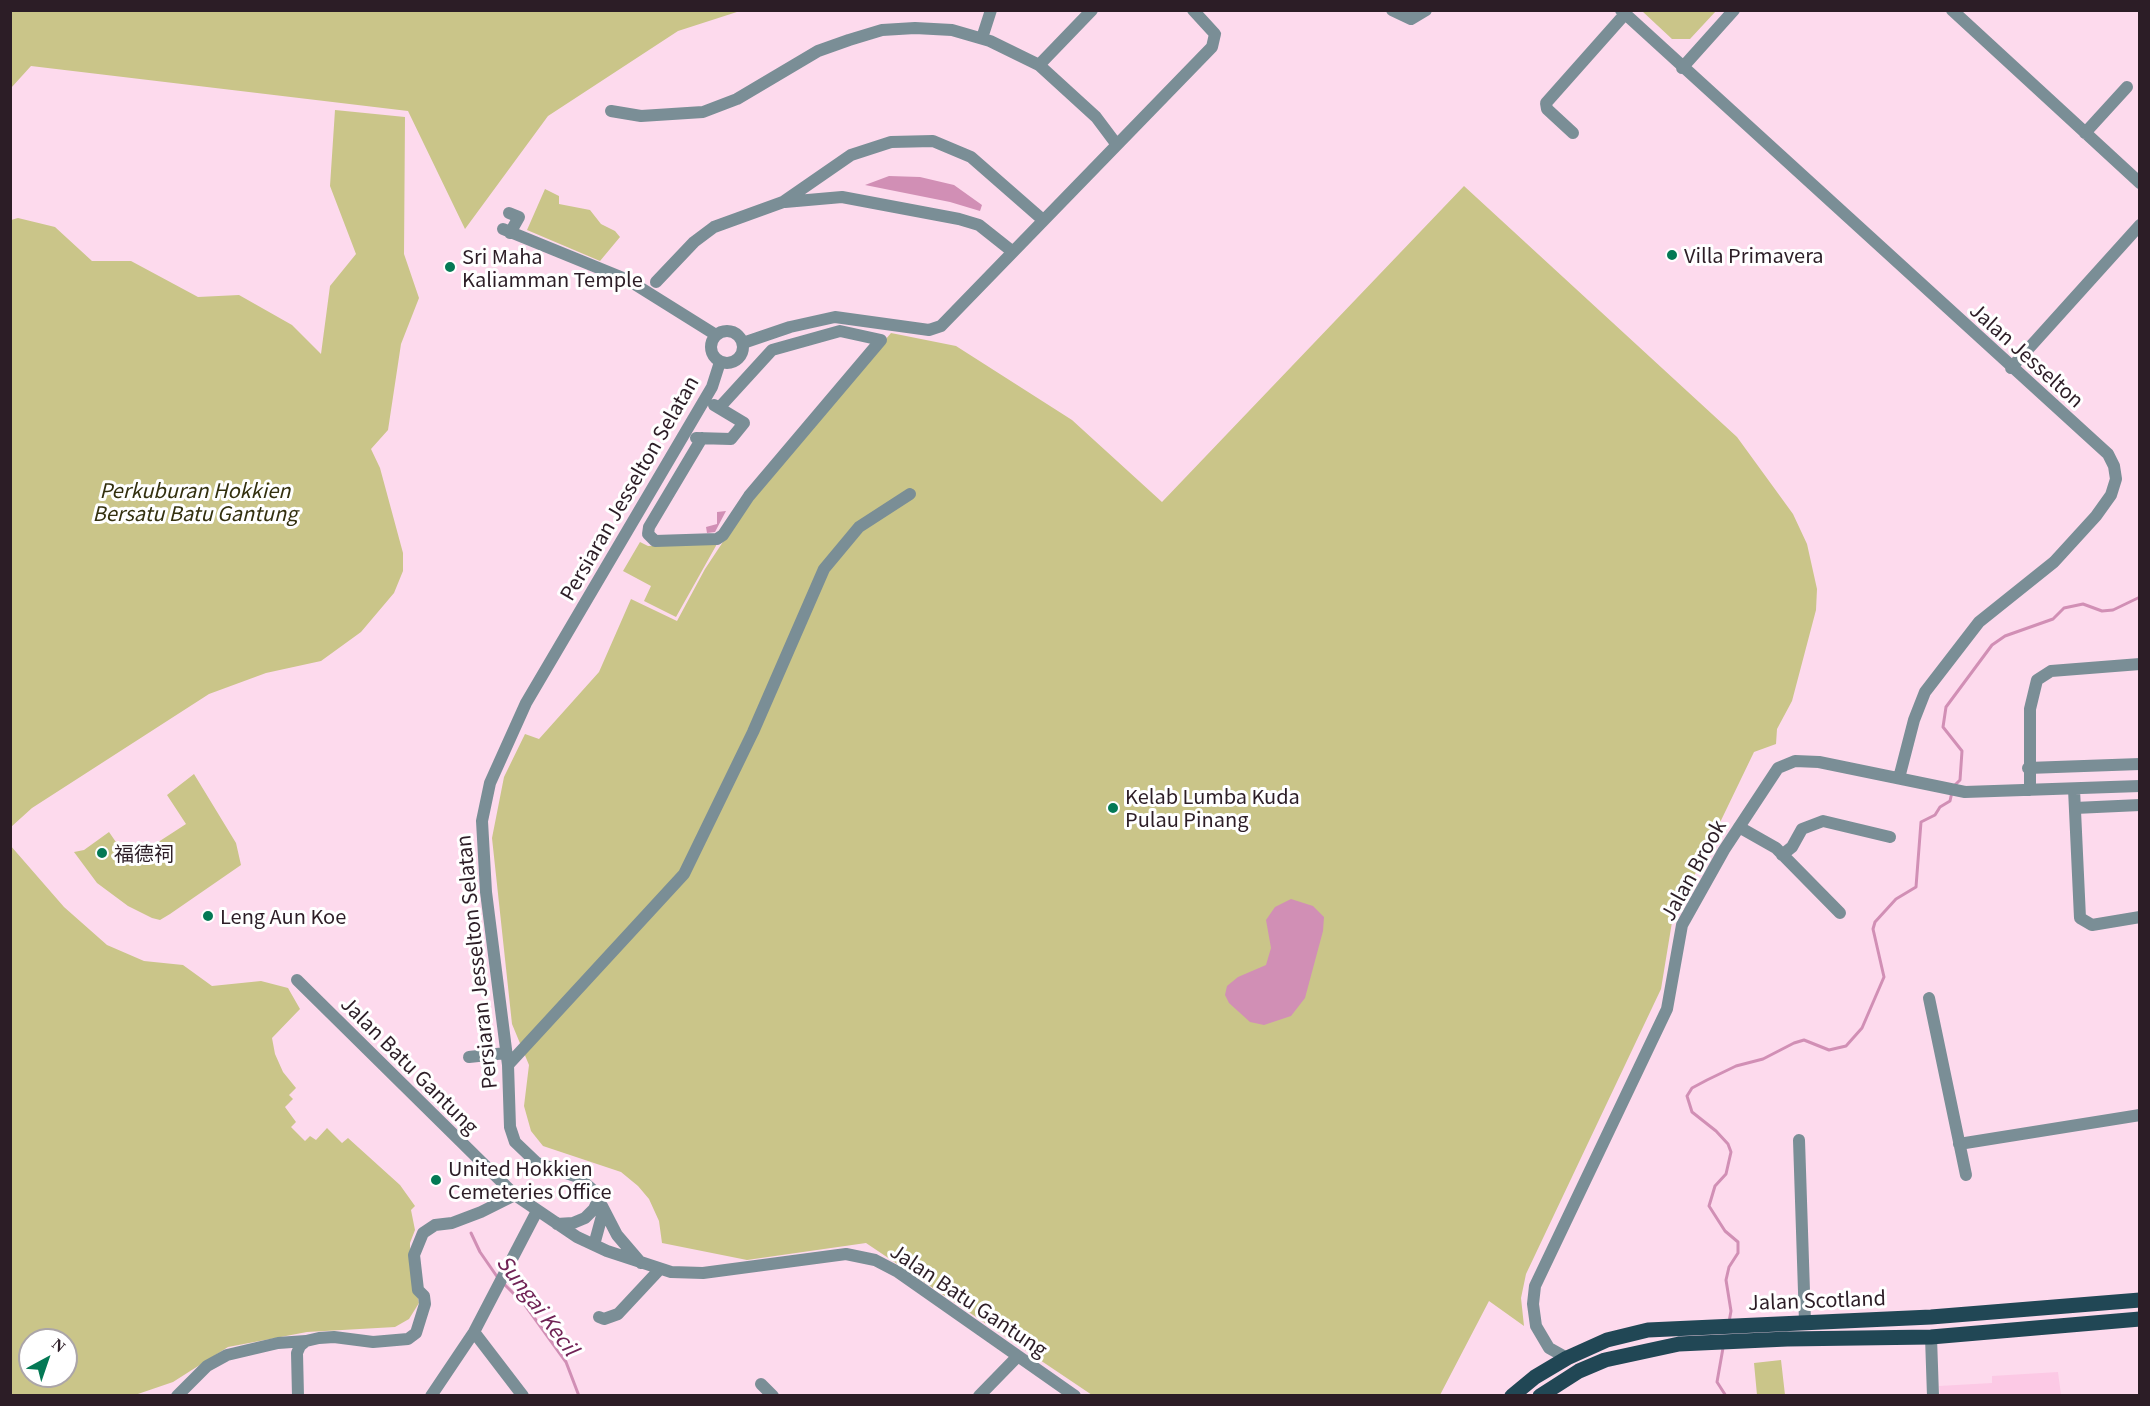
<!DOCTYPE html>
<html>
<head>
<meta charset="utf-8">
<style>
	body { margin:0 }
	#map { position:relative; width:2150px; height:1406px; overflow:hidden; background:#fddaed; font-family:Georgia,serif }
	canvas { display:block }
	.frame { position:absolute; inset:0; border:12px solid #2c1d26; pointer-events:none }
	.north { position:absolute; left:18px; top:1328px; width:60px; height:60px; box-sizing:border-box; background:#fff; border:2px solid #aba5a8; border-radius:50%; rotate:40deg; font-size:16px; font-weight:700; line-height:24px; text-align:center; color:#2c1d26 }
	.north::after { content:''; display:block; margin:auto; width:21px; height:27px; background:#047955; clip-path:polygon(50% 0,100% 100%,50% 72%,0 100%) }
</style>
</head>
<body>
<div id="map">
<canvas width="2150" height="1406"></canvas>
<div class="frame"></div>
<div class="north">N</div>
</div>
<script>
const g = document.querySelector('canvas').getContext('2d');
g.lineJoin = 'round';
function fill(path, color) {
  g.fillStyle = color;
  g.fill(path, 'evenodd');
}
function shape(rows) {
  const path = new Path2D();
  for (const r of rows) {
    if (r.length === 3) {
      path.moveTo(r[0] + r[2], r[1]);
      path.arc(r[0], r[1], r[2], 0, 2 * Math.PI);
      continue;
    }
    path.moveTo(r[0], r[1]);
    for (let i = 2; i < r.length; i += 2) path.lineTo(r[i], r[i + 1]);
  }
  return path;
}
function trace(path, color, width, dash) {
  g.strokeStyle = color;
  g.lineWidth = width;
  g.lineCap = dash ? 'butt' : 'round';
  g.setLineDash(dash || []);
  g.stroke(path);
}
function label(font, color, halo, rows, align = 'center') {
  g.font = font + ' Georgia,"Noto Sans SC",serif';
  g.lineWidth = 6;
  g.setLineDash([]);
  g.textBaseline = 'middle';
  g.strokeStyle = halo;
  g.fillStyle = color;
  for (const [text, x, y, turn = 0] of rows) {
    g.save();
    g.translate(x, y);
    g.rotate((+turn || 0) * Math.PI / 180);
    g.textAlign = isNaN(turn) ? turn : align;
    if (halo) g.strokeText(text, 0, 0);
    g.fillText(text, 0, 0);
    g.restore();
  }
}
fill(shape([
	[2058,1372,2061,1395,1940,1395,1939,1386,1992,1383,1992,1376]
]), '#fcc9e5');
fill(shape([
	[11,10,740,10,740,11,678,31,548,116,465,229,408,111,31,66,11,88],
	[1642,11,1716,11,1690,39,1672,39],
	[335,110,405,117,404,254,419,298,401,344,388,430,371,449,380,468,403,553,403,571,394,593,361,632,321,661,266,673,209,694,32,808,11,827,11,220,18,218,55,227,92,261,131,261,198,297,239,295,292,325,321,354,330,286,356,254,330,186],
	[1464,186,1737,437,1793,514,1807,544,1817,589,1816,610,1792,701,1777,729,1776,744,1754,752,1672,922,1661,989,1526,1274,1521,1298,1524,1326,1489,1301,1440,1395,1092,1395,866,1243,747,1260,662,1243,659,1221,649,1199,638,1186,621,1172,543,1146,531,1131,524,1106,529,1065,512,1024,492,838,504,777,525,734,539,739,599,672,631,599,677,621,705,569,754,495,891,333,956,346,1072,420,1162,502],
	[545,189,559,196,559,204,590,210,601,224,615,231,620,237,600,261,527,230],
	[640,542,648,546,717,544,676,617,644,601,651,586,623,571],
	[194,774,236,843,241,865,170,914,160,920,152,918,128,906,97,883,74,852,84,850,109,832,129,861,186,824,167,795],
	[10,845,64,907,107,945,144,961,183,965,212,986,261,981,288,988,300,1009,272,1038,275,1054,283,1072,296,1088,289,1095,293,1099,285,1107,296,1122,291,1127,305,1141,310,1136,316,1140,327,1128,342,1143,348,1138,400,1185,415,1206,411,1210,415,1230,410,1243,410,1261,419,1303,409,1319,395,1327,307,1332,228,1347,173,1382,135,1395,11,1395],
	[30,1340,66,1340,66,1376,30,1376],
	[1781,1360,1785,1395,1757,1395,1754,1363]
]), '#cac589');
fill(shape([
	[889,176,920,177,954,185,982,205,980,211,950,202,865,185],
	[726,511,715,532,707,533,706,527,717,524,717,512],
	[1291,899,1313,906,1324,917,1323,931,1305,998,1291,1016,1264,1025,1250,1022,1229,1003,1225,995,1227,986,1238,977,1266,965,1271,948,1266,920,1275,907]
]), '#d18fb5');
trace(shape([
	[1954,786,1960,780,1962,751,1943,727,1946,707,1992,645,2005,636,2053,619,2064,608,2083,604,2102,611,2113,610,2140,597],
	[471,1233,480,1252,498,1278],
	[502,1282,525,1305,566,1362,579,1396],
	[1729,1322,1731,1311,1726,1280,1729,1267,1738,1253,1738,1242,1725,1231,1709,1206,1715,1186,1726,1174,1731,1152,1728,1144,1716,1131,1692,1112,1687,1096,1692,1088,1707,1080,1736,1066,1763,1059,1794,1043,1804,1040,1829,1050,1846,1046,1862,1028,1884,977,1873,929,1875,922,1896,899,1916,887,1921,822,1935,815,1940,807,1950,801,1952,792],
	[1723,1348,1717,1382,1726,1396]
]), '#d18fb5', 3);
trace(shape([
	[1392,10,1411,19,1426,10],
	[1621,10,2108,454,2114,466,2116,479,2111,495,2096,516,2054,562,1979,622,1925,692,1914,720,1899,778],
	[1952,10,2140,183],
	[982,38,991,10],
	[1039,65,1092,10],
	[1682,68,1734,10],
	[611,111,641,116,703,112,737,99,818,51,849,40,882,30,915,28,952,30,990,41,1039,65,1096,117,1117,145],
	[1573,133,1547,109,1546,103,1625,14],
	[2085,133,2127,87],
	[785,202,842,197,959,219,979,225,1013,252],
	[509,213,519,217,510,233],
	[503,229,628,280,716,335],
	[656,282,694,242,714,227,783,202,851,155,891,142,933,141,971,157,1043,220],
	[727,347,16],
	[743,343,790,327,835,317,929,330,941,326,1212,47,1215,34,1193,10],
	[2011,368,2140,225],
	[696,438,731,439,744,423,714,405],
	[702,438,649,527,648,534,655,541,717,539,723,535,749,496,881,340,840,331,772,350,719,408],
	[2028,768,2140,764],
	[2074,789,2080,918,2092,925,2140,917],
	[2030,790,2030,709,2037,680,2051,671,2140,664],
	[2075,808,2140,805],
	[1739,827,1776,848,1840,913],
	[1782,855,1792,847,1802,829,1823,821,1890,837],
	[297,980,515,1195,577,1237,607,1251,671,1272,703,1273,846,1254,875,1260,898,1272,1075,1396],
	[1929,998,1966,1175],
	[469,1057,506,1053],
	[508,1065,684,874,753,732,824,569,859,527,910,494],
	[1799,1140,1805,1322],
	[1959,1144,2140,1115],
	[602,1206,617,1235,641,1263],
	[557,1224,573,1223,585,1218,594,1209,599,1198],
	[594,1245,603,1212,594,1191,578,1177,537,1163,515,1142,510,1127,508,1065,486,892,482,821,490,783,526,703,712,387,720,362],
	[599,1317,604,1319,618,1314,660,1269],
	[474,1332,523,1396],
	[1931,1337,1933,1396],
	[1567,1358,1549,1348,1536,1326,1533,1304,1535,1286,1667,1009,1682,925,1724,850,1778,768,1795,761,1819,762,1965,792,2140,786],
	[761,1384,773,1396],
	[177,1396,207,1366,227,1355,278,1343,306,1341],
	[298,1396,297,1353,300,1346,306,1341,319,1338,334,1337,373,1342,408,1339,416,1333,425,1304,424,1296,418,1290,414,1255,423,1233,435,1225,452,1223,481,1212,515,1195],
	[431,1396,474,1332,537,1211],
	[979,1396,1018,1356]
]), '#7a8e96', 12);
trace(shape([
	[1512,1396,1535,1377,1567,1358,1607,1340,1648,1330,1931,1317,2140,1300],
	[1540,1396,1579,1371,1605,1360,1679,1344,1787,1339,1931,1337,2140,1319]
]), '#214755', 15);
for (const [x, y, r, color] of [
	[1672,255,6,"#047955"],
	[450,267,6,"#047955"],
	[1113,808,6,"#047955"],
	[102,853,6,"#047955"],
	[208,916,6,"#047955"],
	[436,1180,6,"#047955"]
]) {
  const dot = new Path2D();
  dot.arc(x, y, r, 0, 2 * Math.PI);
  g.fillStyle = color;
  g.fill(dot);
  trace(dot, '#fff', 2);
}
label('20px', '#2c1d26', '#fff', [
	["Villa Primavera",1684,255],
	["Sri Maha",462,256],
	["Kaliamman Temple",462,279],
	["Kelab Lumba Kuda",1125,796],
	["Pulau Pinang",1125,819],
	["福德祠",114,853],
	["Leng Aun Koe",220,916],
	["United Hokkien",448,1168],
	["Cemeteries Office",448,1191]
], 'left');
label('20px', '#2c1d26', '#fff', [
	["Jalan Jesselton",2027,355,42],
	["Persiaran Jesselton Selatan",629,488,-60],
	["Jalan Brook",1693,870,-61],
	["Persiaran Jesselton Selatan",476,962,-96],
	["Jalan Batu Gantung",410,1065,45],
	["Jalan Batu Gantung",969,1300,34],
	["Jalan Scotland",1817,1300,-2]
]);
label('italic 20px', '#33300f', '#fff', [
	["Perkuburan Hokkien",195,490],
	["Bersatu Batu Gantung",195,513]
]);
label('italic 21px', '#702356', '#fff', [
	["Sungai Kecil",538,1305,53]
]);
</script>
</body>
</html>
